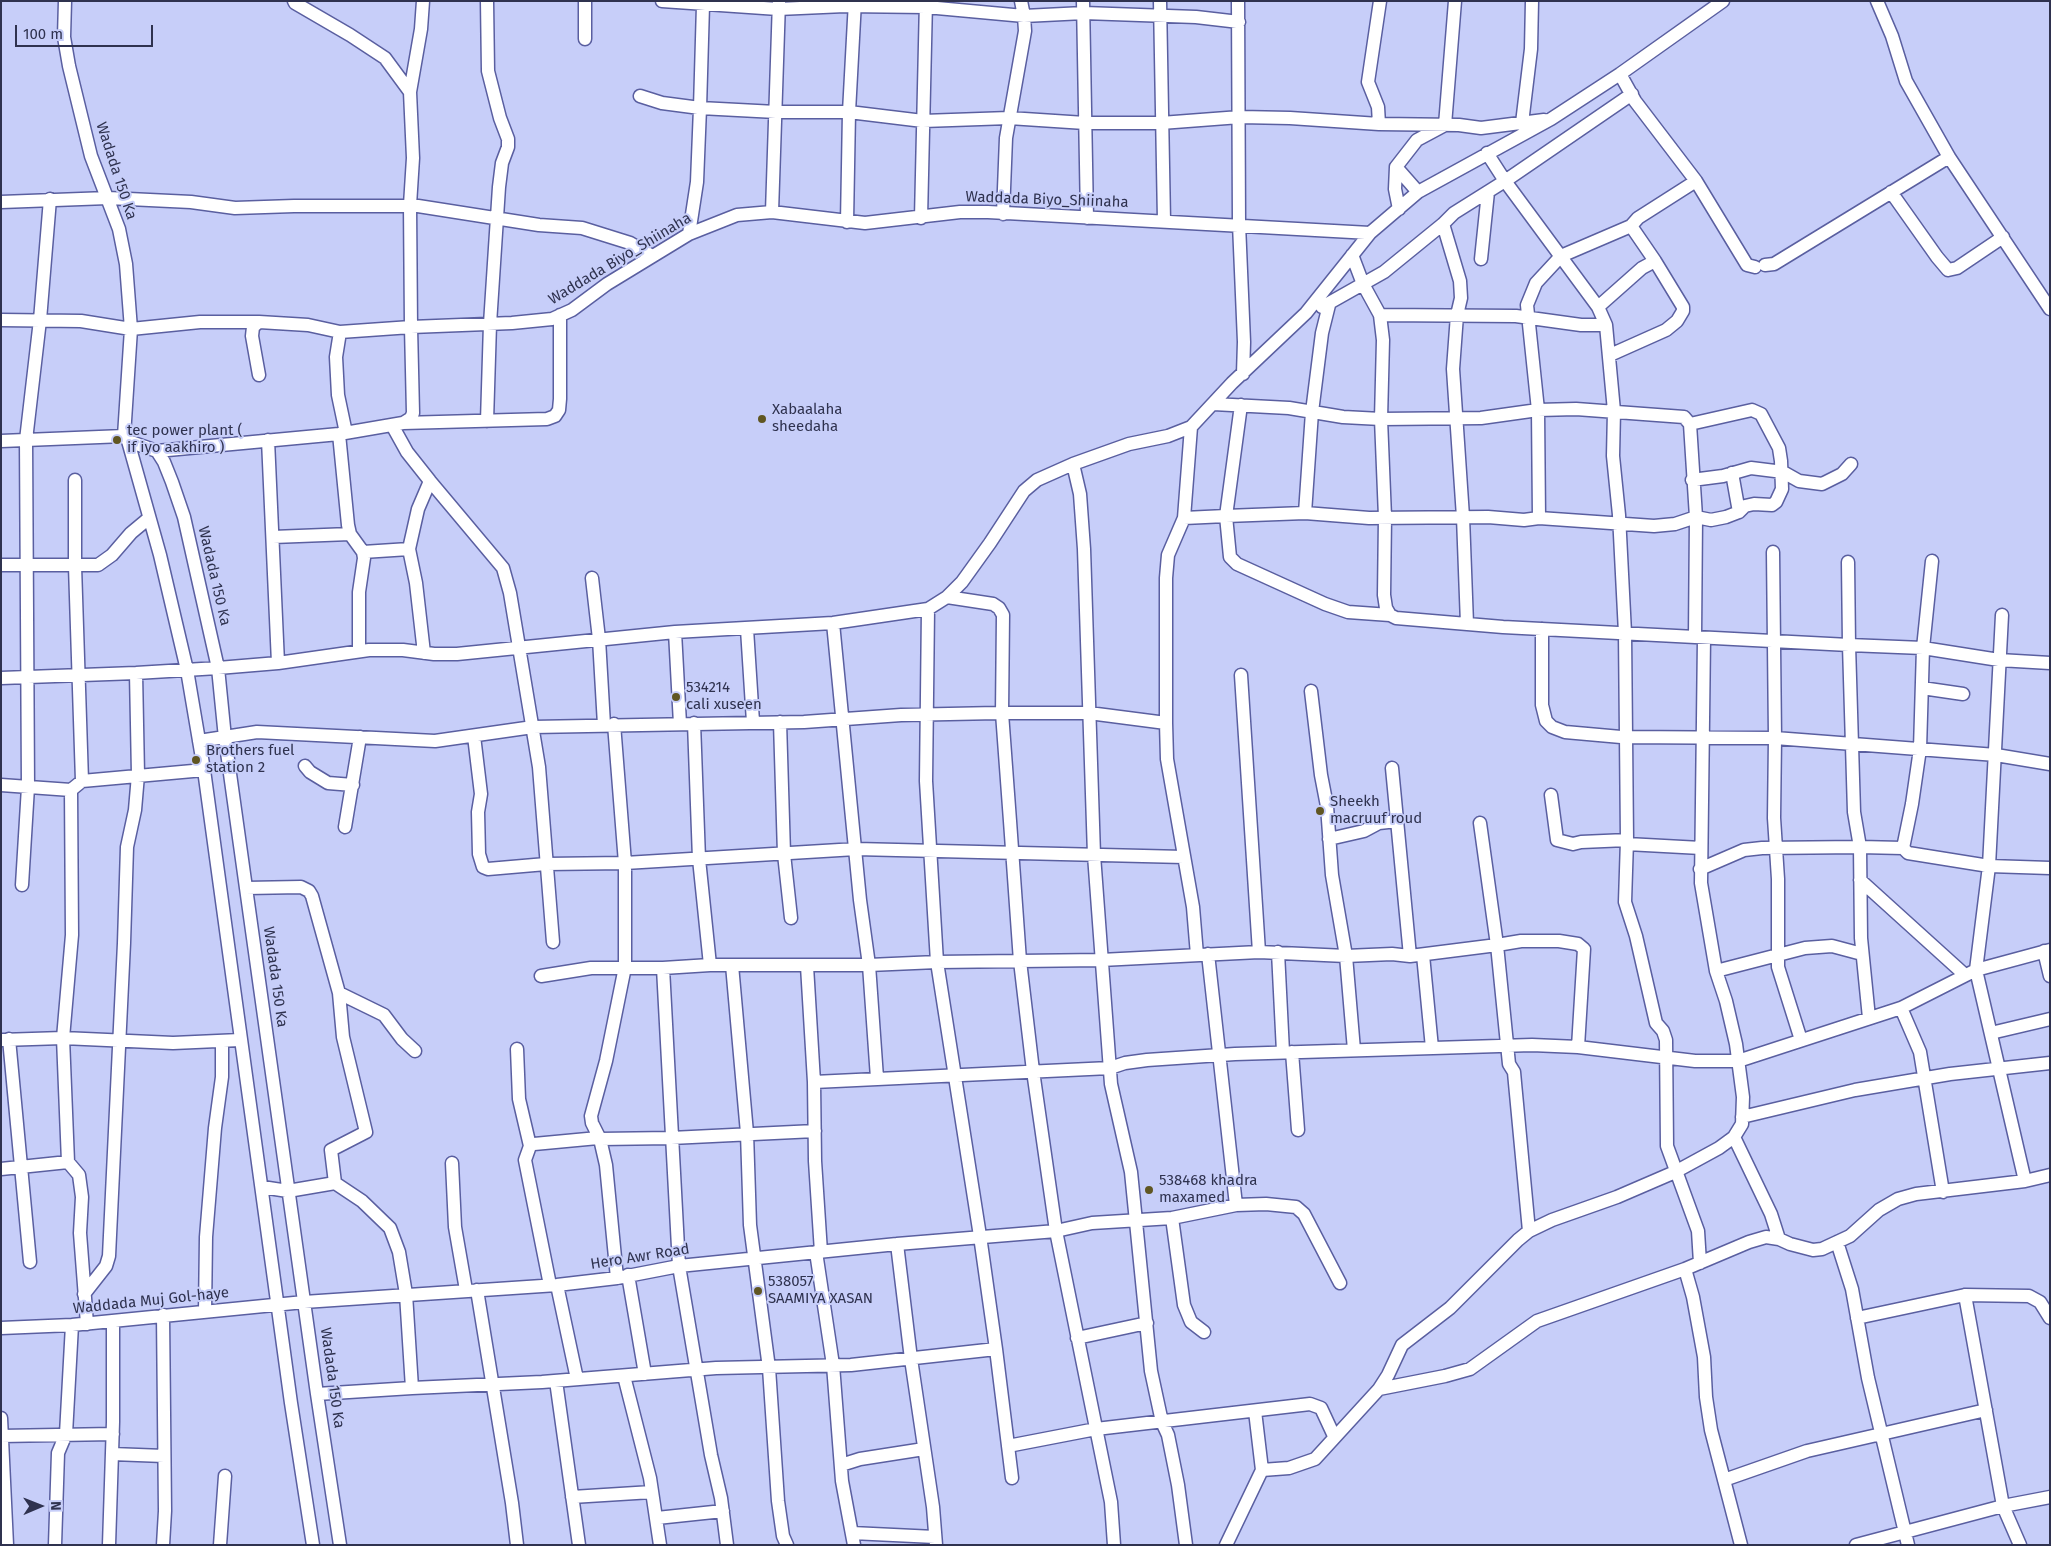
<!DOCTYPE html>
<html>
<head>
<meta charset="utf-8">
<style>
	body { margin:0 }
	#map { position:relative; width:2051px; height:1546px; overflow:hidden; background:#c7cef9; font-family:"Fira Sans",sans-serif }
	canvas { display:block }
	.frame { position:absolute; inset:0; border:2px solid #2f324f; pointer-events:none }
	.north { position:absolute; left:15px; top:1481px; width:50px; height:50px; -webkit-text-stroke:4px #c7cef9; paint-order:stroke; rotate:89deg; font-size:14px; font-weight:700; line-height:20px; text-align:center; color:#2f324f }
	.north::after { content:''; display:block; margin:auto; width:18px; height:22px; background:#2f324f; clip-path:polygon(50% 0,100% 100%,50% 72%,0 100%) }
	.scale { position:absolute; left:15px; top:25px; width:138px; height:22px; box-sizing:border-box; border:2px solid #2f324f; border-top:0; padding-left:6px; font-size:15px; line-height:18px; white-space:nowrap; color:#2f324f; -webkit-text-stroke:4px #c7cef9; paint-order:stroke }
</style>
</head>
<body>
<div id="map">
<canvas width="2051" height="1546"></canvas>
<div class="frame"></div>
<div class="north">N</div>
<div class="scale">100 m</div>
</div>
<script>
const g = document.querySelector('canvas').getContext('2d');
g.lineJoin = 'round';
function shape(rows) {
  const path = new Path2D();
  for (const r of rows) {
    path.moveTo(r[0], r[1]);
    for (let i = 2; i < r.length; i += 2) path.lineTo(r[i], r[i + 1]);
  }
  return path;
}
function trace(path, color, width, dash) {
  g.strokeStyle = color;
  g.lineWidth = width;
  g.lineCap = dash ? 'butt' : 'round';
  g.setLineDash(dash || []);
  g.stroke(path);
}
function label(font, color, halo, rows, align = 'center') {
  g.font = font + ' "Fira Sans",sans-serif';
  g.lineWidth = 4;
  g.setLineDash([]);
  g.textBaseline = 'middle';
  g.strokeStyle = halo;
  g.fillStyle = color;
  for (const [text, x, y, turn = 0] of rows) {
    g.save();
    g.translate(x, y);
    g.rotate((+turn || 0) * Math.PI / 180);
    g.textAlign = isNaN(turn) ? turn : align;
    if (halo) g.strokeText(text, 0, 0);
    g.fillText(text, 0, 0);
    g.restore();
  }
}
const minor = shape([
	[65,1,64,37,69,66,91,156,119,229,126,264,131,329,124,436,128,441,160,555,187,670,204,770,291,1403,313,1545],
	[294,1,295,3,350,35,385,58,410,92,413,158,410,205,411,327,340,332,336,357,338,395,346,433],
	[487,1,488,71,500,118,508,139,508,147,502,163,499,187,490,324,487,421],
	[662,1,778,9,845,6,926,7,1024,16,1084,13,1196,17,1239,22],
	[1083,1,1087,218],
	[1160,1,1164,221],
	[1238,1,1239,224,1244,342,1243,374],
	[1877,1,1892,36,1906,81,1949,157,2050,309],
	[585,39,585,1],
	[410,92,421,29,423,1],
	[640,96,662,103,700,108,703,5],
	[1522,123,1531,49,1532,1],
	[1379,124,1378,107,1368,82,1380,1],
	[1487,153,1505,181,1598,307,1606,325,1614,411,1613,456,1619,515,1625,633,1627,840,1625,902,1636,936,1656,1023,1663,1031,1666,1040,1667,1146,1698,1231,1700,1263],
	[1396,167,1418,192],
	[1696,181,1747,265,1755,267],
	[1891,192,1937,257,1948,270,1957,268,2003,237],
	[1,202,108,198,191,202,235,208,294,206,418,206,539,225,582,228,630,243,652,256],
	[1399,209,1395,189,1396,167,1417,140,1445,125,1455,1],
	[772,212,779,1],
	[1003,214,1006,138,1025,31,1024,16,1021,1],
	[921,218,926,1],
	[847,222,849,112,855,1],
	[1443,224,1460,281,1461,298,1457,315,1453,369,1463,517,1467,624],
	[689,234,697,182,700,108,776,112,849,112,923,121,1009,118,1085,123,1161,123,1240,117,1290,118,1379,124,1459,125,1481,128,1544,120],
	[1352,255,1363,284,1380,315,1383,340,1381,419,1385,517,1384,595,1386,608,1390,615,1396,618,1503,627,1849,645,1854,812,1860,847,1861,938,1869,1018],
	[1481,259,1488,192],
	[1765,265,1774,264,1949,157],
	[1329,305,1322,333,1312,412,1305,513,1369,518,1488,517,1524,520,1539,518,1654,526,1675,524,1696,517,1711,520,1726,517,1739,512,1745,506,1754,504,1772,505,1776,502,1782,489,1781,461,1779,448,1761,414,1752,410,1690,424],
	[1322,307,1384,272,1443,224,1454,213,1505,181,1632,94],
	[1598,307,1642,268,1655,261],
	[1380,315,1516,316,1581,325,1606,325],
	[1,320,81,321,131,329,200,322,259,322],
	[1610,355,1666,330,1677,321,1683,311,1683,307,1655,261,1631,226],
	[259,375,252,336,253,327,259,322,308,325,340,332],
	[1213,404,1289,408,1343,417,1381,419,1481,418,1538,410,1576,409,1684,417,1690,424,1696,517,1695,637],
	[1241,405,1226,516,1305,513],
	[403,423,547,419,555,416,559,410,560,399,560,315],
	[392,425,407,452,430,481,503,568,510,593,539,767,553,942],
	[339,434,348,525,350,534,363,552,364,558,359,592,359,651],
	[268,440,278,663],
	[1,441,124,436],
	[128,441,157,451,164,462,172,482,184,517,218,668,225,738,246,888,317,1394,340,1545],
	[157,451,339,434,403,423,411,418,413,413,411,327,512,323,552,319,572,310,607,284,689,234,737,215,772,212,865,223,960,212,988,212,1370,233],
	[1073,464,1080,494,1084,549,1094,855,1111,1084,1131,1172,1151,1371,1162,1422,1168,1435,1178,1485,1186,1545],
	[1732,473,1739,512],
	[75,480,75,566,82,781,71,790,72,935,63,1038,68,1162,79,1175,82,1197,80,1233,87,1324],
	[1692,480,1723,476,1751,468,1783,472,1799,481,1822,484,1842,474,1851,464],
	[1184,518,1191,427],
	[1539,518,1538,410,1527,305,1536,283,1561,256,1631,226,1638,218,1696,181,1635,101,1620,74],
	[273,537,350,534],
	[363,552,409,549],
	[1773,552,1775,738,1774,818,1778,879,1778,967,1801,1040],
	[1848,562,1849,645,1923,648,1999,660,2050,663],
	[1,565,98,565,112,555,131,533,149,518],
	[592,578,599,639,604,725],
	[947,597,993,604,999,608,1003,615,1002,713,1010,821,1020,961,1033,1071,1056,1231,1111,1502,1114,1545],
	[928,609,926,781,937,962,980,1236,996,1349,1012,1478],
	[2002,615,1989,866,1976,970,2025,1181],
	[833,623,860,900,869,965,877,1078],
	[747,629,753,722],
	[1542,629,1542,705,1546,721,1552,727,1565,732,1621,737,1775,738,1996,755,2050,764],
	[675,632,680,724],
	[424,653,416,583,409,549,418,509,430,481],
	[1241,675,1259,952],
	[1,678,136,673,218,668,278,663,369,650,403,650,434,654,457,654,675,632,833,623,928,609,947,597,962,582,990,543,1024,491,1037,480,1073,464,1129,444,1168,436,1191,427,1232,383,1306,313,1370,233,1418,192,1551,119,1620,74,1723,1],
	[1922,688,1963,694],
	[1311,691,1321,775,1327,806,1332,875,1346,956,1354,1050],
	[780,722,784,854,791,918],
	[694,723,699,859,710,965],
	[1166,723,1166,578,1168,555,1184,518,1226,516,1230,557,1237,564,1325,604,1348,612,1390,615],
	[614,724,625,863,625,967,606,1061,591,1116,592,1123,600,1139,606,1165,617,1278],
	[474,736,481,794,478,812,479,854,483,867,488,869,546,864,625,863,856,849,1184,857],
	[199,741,257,732,435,741,533,727,804,722,901,715,997,713,1089,713,1166,723,1167,759,1193,907,1197,955],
	[305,766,310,772,328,783,353,785],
	[1392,768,1410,956],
	[82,781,204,770],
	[1,785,71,790],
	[1551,795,1557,840,1573,844,1581,842,1627,840],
	[1480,823,1497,945,1521,941,1559,941,1578,944,1584,949,1578,1047],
	[345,827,360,737],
	[1329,839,1364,831,1379,823,1397,821],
	[1627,844,1701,848],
	[1903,848,1912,804,1920,749,1923,648,1932,561],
	[1700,869,1744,850,1762,848,1860,847,1903,848,1908,853,1989,866,2050,868],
	[1860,880,1965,975],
	[22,885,28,787,26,440,40,320,50,199],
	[246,888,301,887,309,891,312,896,339,993,343,1037,366,1132,331,1150,335,1183],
	[2044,951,2050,976],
	[1278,952,1283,1052],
	[1208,954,1236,1205],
	[1423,955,1432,1048],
	[732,965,747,1133,750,1225,769,1368,778,1501,783,1536,787,1545],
	[807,966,814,1082],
	[663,968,679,1266,711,1455,721,1498,727,1545],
	[1716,971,1805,948,1832,946,1862,954],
	[541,976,591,968,663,968,710,965,869,965,937,962,1101,960,1259,952,1346,956,1392,954,1410,956,1497,945,1509,1064,1514,1072,1515,1083,1529,1231],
	[339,993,384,1015,402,1039,415,1051],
	[1901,1008,1920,1052,1943,1192],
	[1991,1033,2050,1019],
	[9,1039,30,1262],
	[1,1040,63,1038,173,1043,240,1040],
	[517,1049,519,1099,530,1146,525,1160,550,1285],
	[1292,1052,1298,1130],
	[1742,1117,1855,1090,1950,1074,2050,1063],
	[1734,1137,1771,1214,1779,1239],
	[600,1139,671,1138,815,1131],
	[530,1146,534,1144,598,1138],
	[452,1163,455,1227,466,1290],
	[1,1169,68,1162],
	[262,1187,288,1191,335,1183,362,1201,390,1228,399,1252,406,1294,412,1388],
	[1172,1218,1184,1305,1191,1322,1204,1332],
	[1837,1242,1852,1289,1868,1378,1908,1545],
	[897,1244,911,1359,933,1507,936,1545],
	[816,1252,833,1365,842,1481,854,1545],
	[821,1252,815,1161,814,1082,1110,1068,1125,1063,1147,1060,1235,1054,1532,1045,1578,1047,1695,1061,1738,1061,1901,1008,1976,970,2050,950],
	[1685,1269,1693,1297,1704,1357,1706,1397,1711,1430,1741,1545],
	[628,1275,645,1374],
	[557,1285,577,1379],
	[477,1290,512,1503,517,1545],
	[84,1294,106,1266,109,1256,124,943,127,847,135,810,138,775,136,673],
	[1965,1295,2003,1506,2020,1545],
	[205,1312,206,1237,215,1128,222,1077,222,1041],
	[163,1315,165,1511,163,1545],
	[1857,1318,1965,1295,2029,1296,2040,1302,2050,1318],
	[1,1328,72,1325,304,1302,557,1285,617,1278,679,1266,897,1244,1056,1231,1092,1223,1172,1218,1236,1205,1266,1204,1296,1207,1304,1214,1340,1283],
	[1077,1338,1147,1323],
	[624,1376,650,1478,660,1545],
	[556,1381,579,1545],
	[1379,1389,1445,1376,1470,1369,1537,1321,1685,1269,1749,1242,1766,1237,1779,1239,1790,1244,1813,1250,1822,1249,1850,1236,1879,1210,1898,1199,1916,1194,2025,1181,2050,1175],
	[317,1394,412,1388,542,1382,716,1368,851,1365,996,1349],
	[1255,1411,1262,1470],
	[1,1418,7,1545],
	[1,1436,113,1434],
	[1008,1446,1096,1429,1310,1404,1321,1408,1334,1436],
	[112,1454,164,1456],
	[841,1465,860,1459,924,1449],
	[1724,1480,1807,1451,1986,1410],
	[572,1497,652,1492],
	[657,1518,723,1511],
	[852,1533,935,1537],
	[55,1545,58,1453,66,1434,72,1325],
	[109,1545,113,1422,113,1321],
	[220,1545,225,1476],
	[1226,1545,1262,1470,1289,1468,1315,1459,1379,1389,1388,1375,1402,1345,1450,1308,1518,1240,1529,1231,1552,1220,1617,1197,1675,1172,1719,1148,1734,1137,1742,1124,1743,1097,1736,1044,1726,1001,1716,971,1701,883,1704,638],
	[1856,1545,2003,1506,2050,1497]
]);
trace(minor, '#5a5fa0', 15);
trace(minor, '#fff', 12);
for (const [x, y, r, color] of [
	[762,419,5,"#605622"],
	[117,440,5,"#605622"],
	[676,697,5,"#605622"],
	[196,760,5,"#605622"],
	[1320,811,5,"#605622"],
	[1149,1190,5,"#605622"],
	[758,1291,5,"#605622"]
]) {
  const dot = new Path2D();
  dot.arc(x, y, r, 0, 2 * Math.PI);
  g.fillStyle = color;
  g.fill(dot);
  trace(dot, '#c7cef9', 2);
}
label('15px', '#2f324f', '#c7cef9', [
	["Wadada 150 Ka",116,171,72],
	["Waddada Biyo_Shiinaha",1047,200,2],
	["Waddada Biyo_Shiinaha",620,259,-31],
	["Wadada 150 Ka",214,576,77],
	["Wadada 150 Ka",275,977,82],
	["Hero Awr Road",640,1257,-9],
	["Waddada Muj Gol-haye",151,1301,-6],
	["Wadada 150 Ka",332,1378,82]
]);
label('15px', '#2f324f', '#c7cef9', [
	["Xabaalaha",772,410],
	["sheedaha",772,427],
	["tec power plant (",127,431],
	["if iyo aakhiro )",127,448],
	["534214",686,688],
	["cali xuseen",686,705],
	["Brothers fuel",206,751],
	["station 2",206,768],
	["Sheekh",1330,802],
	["macruuf roud",1330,819],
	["538468 khadra",1159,1181],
	["maxamed",1159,1198],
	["538057",768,1282],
	["SAAMIYA XASAN",768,1299]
], 'left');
</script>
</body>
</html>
